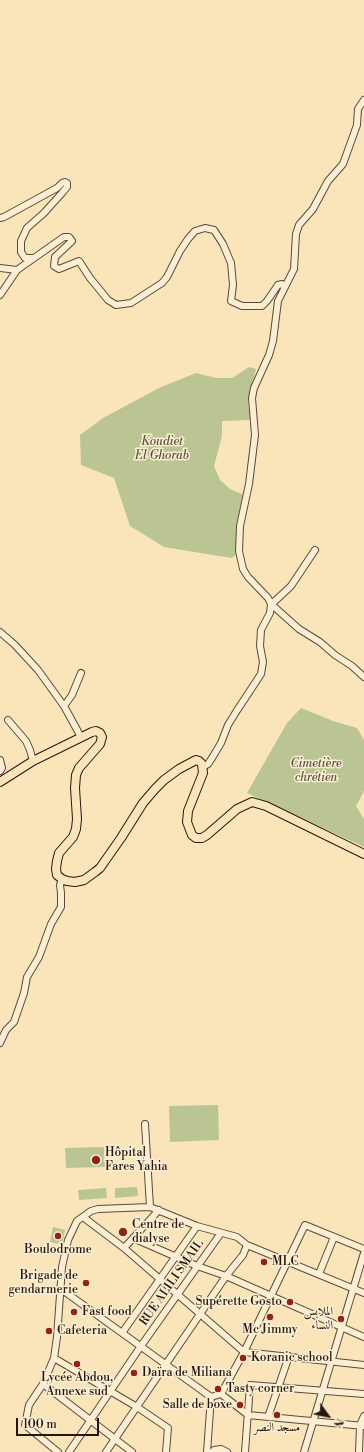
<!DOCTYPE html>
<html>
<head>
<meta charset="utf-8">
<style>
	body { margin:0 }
	#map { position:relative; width:364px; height:1452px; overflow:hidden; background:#fae5bb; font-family:"Libre Bodoni",serif }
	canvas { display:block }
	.north { position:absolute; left:308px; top:1396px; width:40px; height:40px; -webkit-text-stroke:3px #fceed3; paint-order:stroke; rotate:123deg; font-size:11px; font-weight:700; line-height:16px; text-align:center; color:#25170f }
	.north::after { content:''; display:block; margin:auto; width:14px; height:18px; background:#25170f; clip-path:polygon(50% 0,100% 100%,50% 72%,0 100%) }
	.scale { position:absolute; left:16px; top:1418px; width:83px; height:18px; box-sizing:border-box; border:2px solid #25170f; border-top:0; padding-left:5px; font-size:12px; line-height:14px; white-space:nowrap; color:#25170f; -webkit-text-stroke:3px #fceed3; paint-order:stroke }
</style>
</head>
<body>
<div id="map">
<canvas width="364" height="1452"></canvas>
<div class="north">N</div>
<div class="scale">100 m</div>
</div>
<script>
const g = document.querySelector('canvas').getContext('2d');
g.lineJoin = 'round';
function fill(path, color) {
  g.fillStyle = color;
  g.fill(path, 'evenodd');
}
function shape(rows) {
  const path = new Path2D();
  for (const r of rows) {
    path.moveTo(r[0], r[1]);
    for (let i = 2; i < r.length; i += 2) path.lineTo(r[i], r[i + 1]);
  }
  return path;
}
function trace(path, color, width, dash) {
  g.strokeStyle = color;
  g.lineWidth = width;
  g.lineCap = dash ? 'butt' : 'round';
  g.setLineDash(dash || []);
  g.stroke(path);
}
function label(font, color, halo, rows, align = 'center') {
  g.font = font + ' "Libre Bodoni",Amiri,serif';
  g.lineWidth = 3;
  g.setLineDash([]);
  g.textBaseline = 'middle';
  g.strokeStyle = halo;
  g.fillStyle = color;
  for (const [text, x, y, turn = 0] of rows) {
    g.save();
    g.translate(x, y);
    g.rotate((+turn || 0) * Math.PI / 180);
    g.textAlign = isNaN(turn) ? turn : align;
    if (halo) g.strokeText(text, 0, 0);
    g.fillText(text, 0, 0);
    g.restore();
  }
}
fill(shape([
	[249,367,256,369,248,401,250,420,222,421,222,436,214,466,220,480,230,489,244,495,237,527,236,555,231,558,164,547,130,526,114,478,81,465,80,435,103,418,161,387,196,373,216,378,232,378],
	[301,708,333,721,357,728,364,740,364,791,356,806,364,819,364,847,247,793,287,723],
	[218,1105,219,1140,170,1142,169,1106],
	[104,1147,105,1167,66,1168,65,1148],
	[137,1187,138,1196,115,1198,115,1188],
	[106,1188,107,1198,79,1200,78,1190],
	[53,1227,65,1230,62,1245,50,1242]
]), '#bac593');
const minor = shape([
	[0,218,4,217,57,188,62,183,65,182,67,183,67,187,62,193,44,213,27,228,21,241,21,252,25,258,33,258],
	[0,268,17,270,64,237,69,237,72,241,55,257,54,266,59,269,79,261,90,278,108,300,116,305,131,303,162,283,167,277,180,251,188,239,195,231,205,228,214,230,223,244,231,263,233,285,231,301,242,306,262,306,267,301,278,285,282,284,285,287],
	[0,295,17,270],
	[315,550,291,586,275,601,271,604,299,629,320,642,335,655,352,666,364,677],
	[0,632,15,645,38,670,64,706,81,737],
	[64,706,72,695,81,673],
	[8,720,26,741,30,750,33,761],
	[0,760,2,768,0,771],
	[203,767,208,764,212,758,221,743,228,725,236,712,261,674,263,662,260,646,261,630,270,613,271,604,268,598,248,577,243,569,239,551,240,526,249,484,255,435,252,398,254,388,269,355,273,341,278,301,294,269,296,234,299,225,313,209,328,181,343,164,357,125,358,109,364,100],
	[0,1043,6,1030,14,1022,24,993,27,977,39,957,51,924,61,907,61,893,60,885,62,879],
	[145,1124,150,1207],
	[83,1217,124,1248,244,1352,364,1365],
	[133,1238,197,1266,226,1276,364,1337],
	[124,1248,159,1210],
	[319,1274,334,1237],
	[61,1289,211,1397],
	[122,1333,197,1226],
	[54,1358,137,1407,168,1428,166,1452],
	[43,1384,132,1452],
	[221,1394,248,1415,364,1426],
	[211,1397,221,1394,244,1352,305,1225,364,1249],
	[268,1417,289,1356],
	[58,1452,25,1425,29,1405,43,1384,54,1358,57,1337,62,1267,68,1240,77,1221,91,1211,98,1209,150,1207,197,1226,237,1237,247,1245,364,1293],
	[69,1452,141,1346,221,1233],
	[106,1452,226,1276,243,1255,247,1245],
	[207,1452,211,1397],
	[212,1452,214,1450,221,1449,227,1452],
	[245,1452,250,1385,364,1394],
	[304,1452,364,1253],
	[359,1452,360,1425,364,1416]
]);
const major = shape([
	[0,782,33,761,92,732,96,731,100,733,102,737,100,744,79,768,76,775,75,788,77,819,76,829,73,837,59,853,57,861,56,869,57,875,62,879,67,881,75,882,84,880,95,872,100,868,121,838,143,803,155,789,164,780,179,769,196,760,199,761,202,764,203,773,188,811,187,822,192,835,196,838,202,838,207,835,237,809,252,802,266,806,364,854]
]);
trace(minor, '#5a4a3a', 8);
trace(major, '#25170f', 10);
trace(minor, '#fceed3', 6);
trace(major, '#fae5bb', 8);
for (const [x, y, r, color] of [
	[96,1160,5,"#8f2418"],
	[123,1232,5,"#8f2418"],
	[58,1236,4,"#8f2418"],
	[264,1262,4,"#8f2418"],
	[86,1283,4,"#8f2418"],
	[290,1302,4,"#8f2418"],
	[74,1312,4,"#8f2418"],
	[270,1317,4,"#8f2418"],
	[341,1319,4,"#8f2418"],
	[49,1331,4,"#8f2418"],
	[243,1358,4,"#8f2418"],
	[77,1364,4,"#8f2418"],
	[134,1373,4,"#8f2418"],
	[218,1389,4,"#8f2418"],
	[240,1405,4,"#8f2418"],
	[277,1415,4,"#8f2418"]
]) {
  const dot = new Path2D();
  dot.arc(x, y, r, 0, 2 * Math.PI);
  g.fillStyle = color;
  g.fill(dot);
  trace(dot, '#fceed3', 1.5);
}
label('italic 12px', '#59543d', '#fceed3', [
	["Koudiet",162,442],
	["El Ghorab",162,456],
	["Cimetière",316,764],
	["chrétien",316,778]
]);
label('12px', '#25170f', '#fceed3', [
	["Hôpital",105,1153],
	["Fares Yahia",105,1167],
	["Centre de",132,1225],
	["dialyse",132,1239],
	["Boulodrome",58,1250,"center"],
	["MLC",272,1262],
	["Brigade de",78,1276,"right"],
	["gendarmerie",78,1290,"right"],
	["Supérette Gosto",282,1302,"right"],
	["Fast food",82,1312],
	["الملابس",333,1312,"right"],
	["النساء",333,1326,"right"],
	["Mc Jimmy",270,1330,"center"],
	["Cafeteria",57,1331],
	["Koranic school",251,1358],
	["Daïra de Miliana",142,1373],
	["Lycée Abdou,",77,1378,"center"],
	["Annexe sud",77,1392,"center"],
	["Tasty corner",226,1389],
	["Salle de boxe",232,1405,"right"],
	["مسجد النصر",277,1428,"center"]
], 'left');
label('12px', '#25170f', '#fceed3', [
	["RUE ALILI SMAIL",172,1283,-55]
]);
</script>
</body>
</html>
